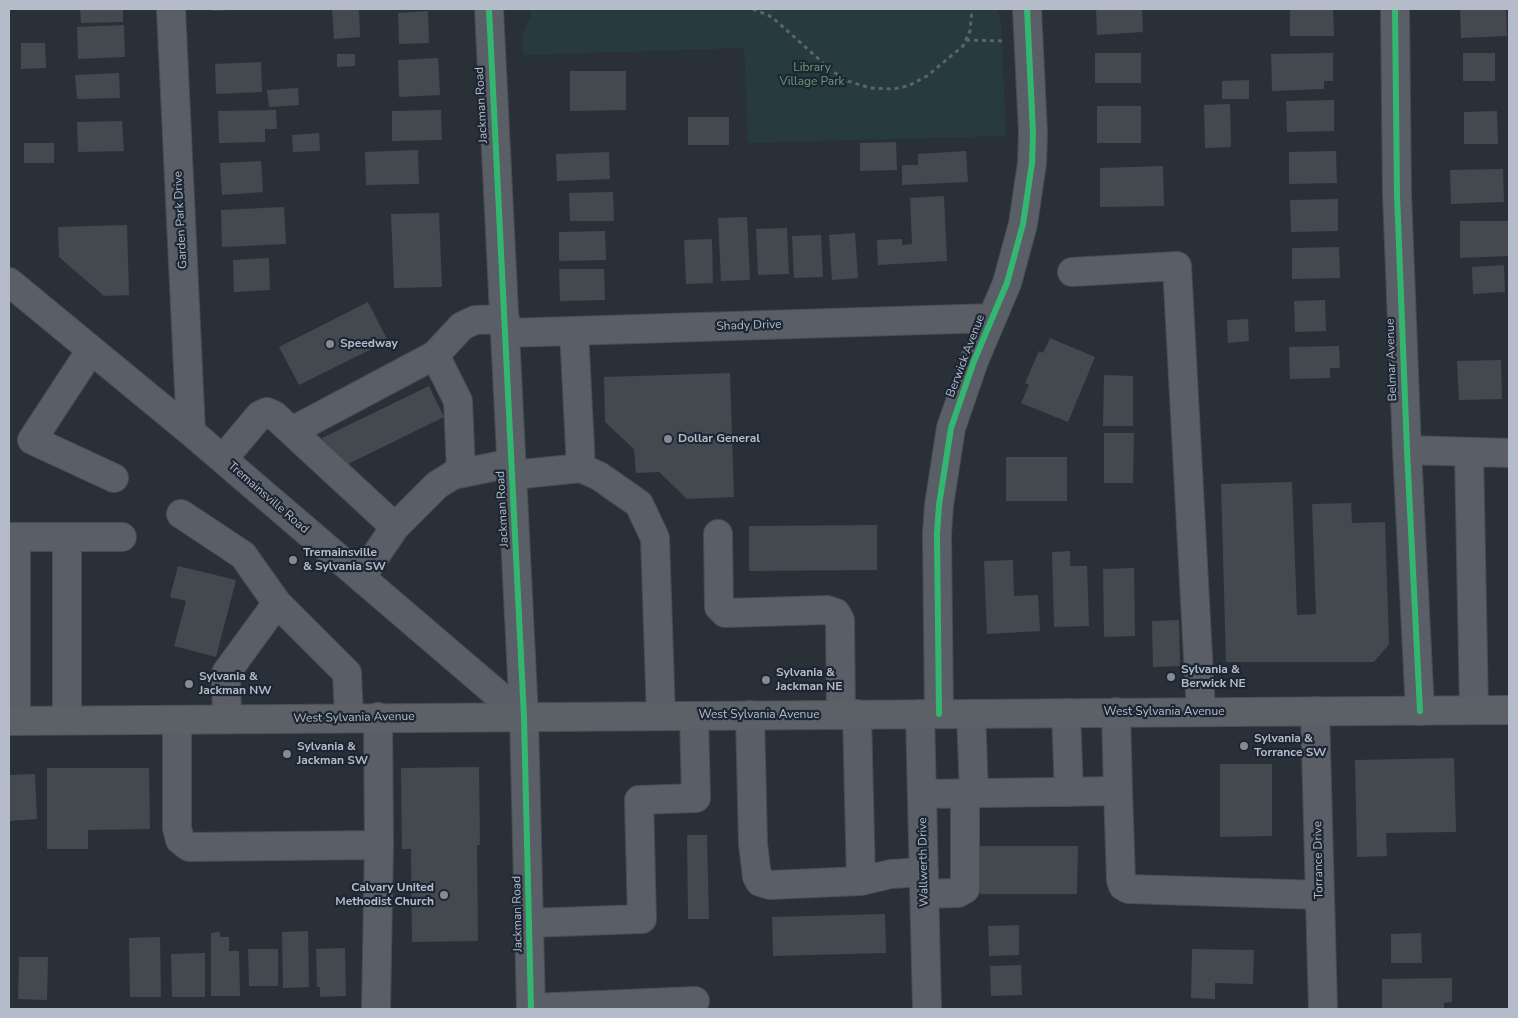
<!DOCTYPE html>
<html>
<head>
<meta charset="utf-8">
<style>
	body { margin:0 }
	#map { position:relative; width:1518px; height:1018px; overflow:hidden; background:#2a3038; font-family:"Nunito Sans",sans-serif }
	canvas { display:block }
	.frame { position:absolute; inset:0; border:10px solid #b4bcc9; pointer-events:none }
</style>
</head>
<body>
<div id="map">
<canvas width="1518" height="1018"></canvas>
<div class="frame"></div>
</div>
<script>
const g = document.querySelector('canvas').getContext('2d');
g.lineJoin = 'round';
function fill(path, color) {
  g.fillStyle = color;
  g.fill(path, 'evenodd');
}
function shape(rows) {
  const path = new Path2D();
  for (const r of rows) {
    path.moveTo(r[0], r[1]);
    for (let i = 2; i < r.length; i += 2) path.lineTo(r[i], r[i + 1]);
  }
  return path;
}
function trace(path, color, width, dash) {
  g.strokeStyle = color;
  g.lineWidth = width;
  g.lineCap = dash ? 'butt' : 'round';
  g.setLineDash(dash || []);
  g.stroke(path);
}
function label(font, color, halo, rows, align = 'center') {
  g.font = font + ' "Nunito Sans",sans-serif';
  g.lineWidth = 4.5;
  g.setLineDash([]);
  g.textBaseline = 'middle';
  g.strokeStyle = halo;
  g.fillStyle = color;
  for (const [text, x, y, turn = 0] of rows) {
    g.save();
    g.translate(x, y);
    g.rotate((+turn || 0) * Math.PI / 180);
    g.textAlign = isNaN(turn) ? turn : align;
    if (halo) g.strokeText(text, 0, 0);
    g.fillText(text, 0, 0);
    g.restore();
  }
}
fill(shape([
	[530,9,996,9,1001,21,1006,136,748,143,744,48,523,55,522,34,531,17]
]), '#273a3e');
fill(shape([
	[80,9,123,9,123,22,81,23],
	[213,9,235,9,235,10,213,11],
	[332,9,359,9,360,37,334,39],
	[1096,9,1142,10,1143,32,1097,35],
	[1290,9,1333,9,1334,36,1290,36],
	[1460,9,1506,9,1507,36,1461,38],
	[428,11,429,43,399,44,398,13],
	[124,25,125,57,78,59,77,27],
	[21,43,45,43,46,68,21,69],
	[1095,53,1141,53,1141,83,1095,83],
	[1333,53,1333,81,1324,81,1324,89,1272,91,1271,54],
	[1463,53,1495,53,1495,81,1463,81],
	[337,54,355,54,355,66,337,67],
	[438,58,440,95,399,97,398,60],
	[261,62,262,92,216,94,215,64],
	[570,71,626,71,626,110,570,111],
	[119,73,120,98,77,99,75,75],
	[1249,80,1249,99,1222,99,1222,81],
	[298,88,299,105,269,107,267,90],
	[1334,100,1334,131,1287,132,1286,101],
	[1230,104,1231,147,1205,148,1204,105],
	[1097,106,1141,106,1141,143,1097,143],
	[276,110,277,129,265,129,265,142,219,143,218,111],
	[441,110,442,140,392,141,392,111],
	[1497,111,1498,144,1464,144,1464,112],
	[688,117,729,117,729,145,688,145],
	[122,121,124,151,78,152,77,122],
	[319,133,320,151,293,152,292,135],
	[896,142,897,170,860,171,860,143],
	[24,143,54,143,54,163,24,163],
	[418,150,419,184,366,185,365,152],
	[966,151,968,182,902,185,902,165,918,165,918,154],
	[1336,151,1337,183,1289,184,1289,152],
	[609,152,610,179,557,181,556,154],
	[261,161,263,192,222,195,220,163],
	[1163,166,1164,206,1100,207,1100,168],
	[1503,169,1504,202,1451,204,1450,170],
	[613,192,614,221,570,221,569,193],
	[944,196,947,261,878,265,877,240,902,239,902,245,912,244,910,198],
	[1338,199,1338,231,1291,232,1290,200],
	[284,207,286,244,222,247,221,210],
	[439,213,442,287,394,288,391,214],
	[747,217,750,280,721,281,718,218],
	[1460,221,1509,221,1509,256,1460,258],
	[127,225,129,295,104,296,59,257,58,227],
	[787,228,789,274,758,275,756,229],
	[605,231,606,260,559,261,559,232],
	[855,233,858,278,832,280,829,235],
	[821,235,823,277,794,278,792,236],
	[712,239,713,283,686,284,684,240],
	[1339,247,1340,278,1292,279,1292,248],
	[269,258,270,290,234,292,233,260],
	[1504,265,1505,292,1473,294,1472,267],
	[559,269,604,269,605,300,560,301],
	[1325,300,1326,331,1295,332,1294,301],
	[368,302,388,341,299,385,279,347],
	[1248,319,1249,341,1228,343,1227,320],
	[1050,338,1095,357,1068,422,1021,403,1029,385,1025,383,1039,351,1043,353],
	[1339,346,1340,368,1330,368,1330,378,1290,379,1289,347],
	[1501,360,1502,399,1459,400,1457,361],
	[730,373,734,497,687,499,659,472,636,473,634,449,605,422,604,377],
	[1104,375,1133,376,1133,426,1103,426],
	[429,386,444,417,338,469,322,438],
	[1104,433,1134,433,1133,483,1104,483],
	[1006,457,1067,457,1067,501,1006,501],
	[1292,482,1297,615,1316,614,1312,504,1351,503,1352,523,1385,522,1389,644,1374,662,1226,662,1221,484],
	[877,525,877,570,749,571,749,526],
	[1070,551,1070,566,1087,566,1089,626,1054,627,1052,552],
	[1013,560,1014,596,1038,595,1040,631,987,634,984,561],
	[178,566,236,580,216,657,174,646,186,601,170,597],
	[1134,568,1135,636,1104,637,1103,569],
	[1179,620,1180,666,1153,667,1152,621],
	[1454,758,1456,832,1386,833,1387,856,1357,857,1355,760],
	[1220,764,1272,764,1272,836,1220,837],
	[479,767,480,845,477,845,478,941,412,942,411,849,402,849,401,768],
	[47,768,149,768,150,829,88,830,88,849,47,849],
	[35,774,37,819,9,821,9,775],
	[687,835,707,835,709,919,688,919],
	[980,846,1078,846,1077,894,980,894],
	[885,914,886,953,773,956,772,917],
	[1019,925,1019,955,989,956,988,926],
	[308,931,309,987,283,988,282,932],
	[220,932,220,937,229,937,229,951,239,951,240,996,211,996,211,933],
	[1421,933,1422,963,1391,963,1391,934],
	[160,937,161,997,130,997,129,938],
	[345,948,346,996,320,997,320,987,317,987,316,949],
	[248,949,278,949,278,986,249,986],
	[1192,949,1254,950,1253,984,1215,983,1215,999,1191,998],
	[205,953,205,997,172,997,171,954],
	[19,957,48,957,47,1000,18,999],
	[1021,965,1022,995,991,996,990,966],
	[1452,978,1452,1002,1444,1003,1444,1009,1382,1009,1382,979]
]), '#444950');
const minor = shape([
	[171,9,191,432],
	[489,9,524,717,531,1009],
	[1395,9,1397,194,1407,450,1420,711],
	[1072,272,1177,266,1201,712],
	[9,282,191,432,524,717],
	[574,331,581,468],
	[506,333,992,318],
	[91,350,32,440,114,478],
	[435,355,458,401,461,472],
	[292,431,435,355,462,326,475,320,505,319],
	[1407,450,1509,453],
	[1469,452,1474,710],
	[223,459,260,415,267,412,274,415,395,527,361,577],
	[513,475,581,468,599,476,639,504,655,538,661,716],
	[181,514,243,555,277,603],
	[395,527,437,485,453,475,512,463],
	[718,534,719,607,725,613,827,610,836,613,840,620,841,715],
	[9,537,122,537],
	[16,537,16,720],
	[67,537,67,719],
	[1315,711,1323,1009],
	[1116,712,1118,791],
	[1066,713,1069,792],
	[920,714,927,1009],
	[939,714,937,534,939,505,951,428,974,361,1007,283,1023,224,1032,163,1033,133,1027,9],
	[971,714,974,793],
	[750,715,753,844,757,877,760,882,770,885,861,881,857,714],
	[227,719,226,673,277,603,347,673,349,717],
	[177,721,177,828,180,840,189,847,379,845],
	[922,794,1118,791,1121,880,1123,886,1128,889,1320,895],
	[861,881,891,874,924,872],
	[924,894,958,893,965,889,965,793],
	[529,923,642,919,639,800,696,798,694,716],
	[531,1008,695,1001],
	[376,1009,379,845,378,717]
]);
const major = shape([
	[9,721,1509,710]
]);
trace(minor, '#484c53', 30);
trace(major, '#484c55', 30);
trace(shape([
	[753,9,772,17,832,71,848,81,870,88,893,89,908,86,927,76,963,46,970,31,972,9],
	[966,40,1003,41]
]), '#5d636a', 3, [4, 4]);
trace(minor, '#5a5e66', 28);
trace(major, '#5c6168', 28);
trace(shape([
	[489,9,524,717,531,1009],
	[1395,9,1397,194,1407,450,1420,711],
	[939,714,937,534,939,505,951,428,974,361,1007,283,1023,224,1032,163,1033,133,1027,9]
]), '#33b770', 6);
for (const [x, y, r, color] of [
	[330,344,5,"#848b96"],
	[668,439,5,"#848b96"],
	[293,560,5,"#848b96"],
	[1171,677,5,"#848b96"],
	[766,680,5,"#848b96"],
	[189,684,5,"#848b96"],
	[1244,746,5,"#848b96"],
	[287,754,5,"#848b96"],
	[444,895,5,"#848b96"]
]) {
  const dot = new Path2D();
  dot.arc(x, y, r, 0, 2 * Math.PI);
  g.fillStyle = color;
  g.fill(dot);
  trace(dot, '#1d2633', 2);
}
label('12px', '#6b9a76', '#1d2633', [
	["Library",812,68],
	["Village Park",812,82]
]);
label('12px', '#b4bcc9', '#1d2633', [
	["Jackman Road",482,105,-93],
	["Garden Park Drive",181,220,-93],
	["Shady Drive",749,326,-2],
	["Berwick Avenue",966,356,-69],
	["Belmar Avenue",1392,360,-92],
	["Tremainsville Road",268,498,41],
	["Jackman Road",503,509,-93],
	["West Sylvania Avenue",1164,712],
	["West Sylvania Avenue",759,715],
	["West Sylvania Avenue",354,718,-1],
	["Torrance Drive",1319,860,-91],
	["Wallwerth Drive",924,862,-91],
	["Jackman Road",518,914,-91]
]);
label('bold 12px', '#b4bcc9', '#1d2633', [
	["Speedway",340,344],
	["Dollar General",678,439],
	["Tremainsville",303,553],
	["& Sylvania SW",303,567],
	["Sylvania &",1181,670],
	["Berwick NE",1181,684],
	["Sylvania &",776,673],
	["Jackman NE",776,687],
	["Sylvania &",199,677],
	["Jackman NW",199,691],
	["Sylvania &",1254,739],
	["Torrance SW",1254,753],
	["Sylvania &",297,747],
	["Jackman SW",297,761],
	["Calvary United",434,888,"right"],
	["Methodist Church",434,902,"right"]
], 'left');
</script>
</body>
</html>
